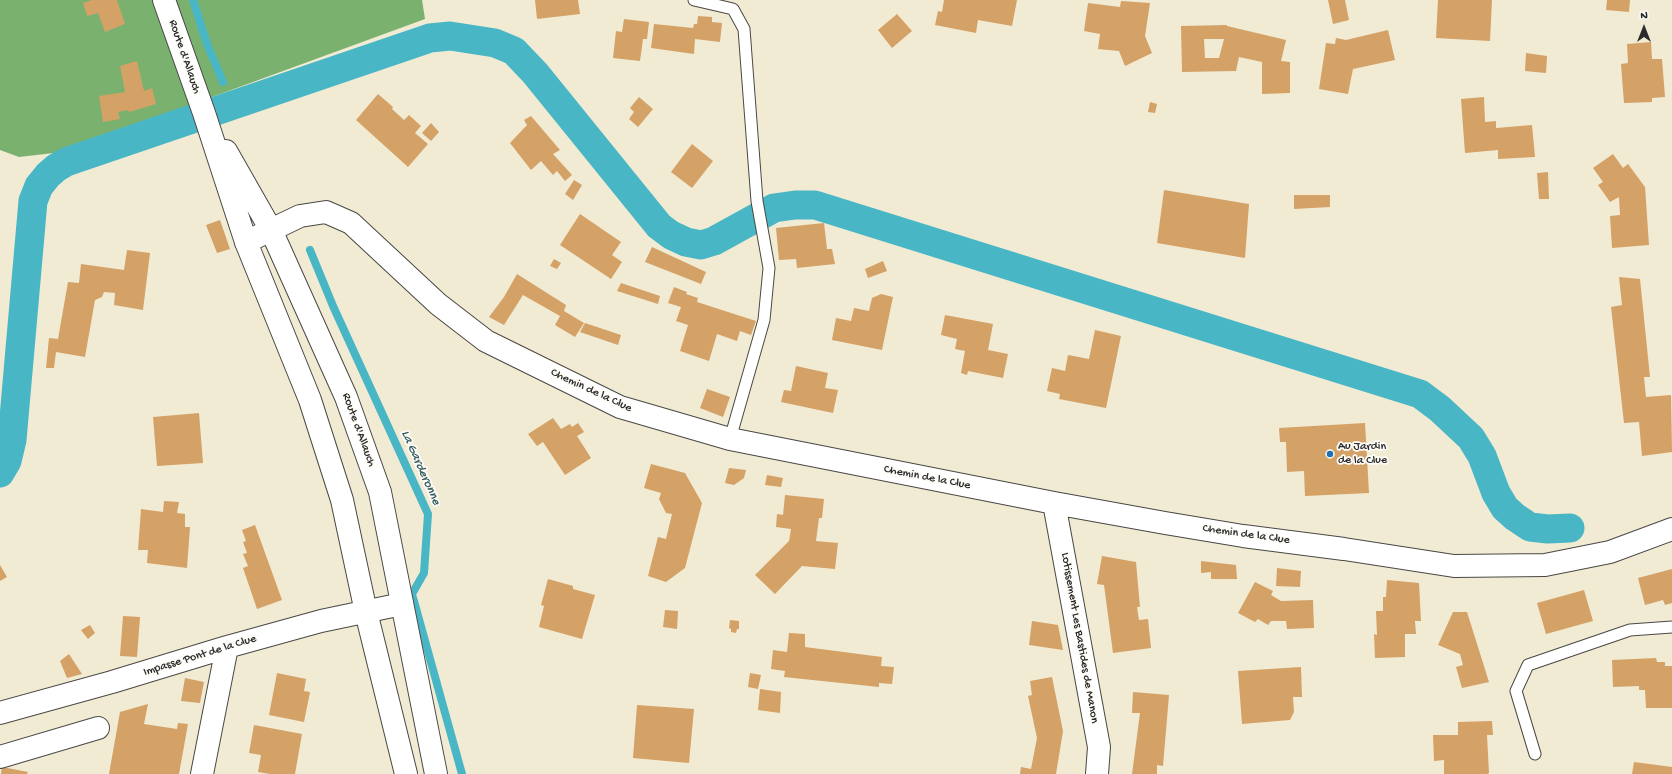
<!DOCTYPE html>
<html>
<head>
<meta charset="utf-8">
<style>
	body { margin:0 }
	#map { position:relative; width:1672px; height:774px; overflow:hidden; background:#f1ebd4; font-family:"Gochi Hand",sans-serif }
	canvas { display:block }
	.north { position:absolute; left:1624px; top:8px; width:40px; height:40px; -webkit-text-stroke:3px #fdfcf7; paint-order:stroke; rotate:0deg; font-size:11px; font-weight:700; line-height:16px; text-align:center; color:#2b2b2b }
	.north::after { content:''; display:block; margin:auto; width:14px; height:18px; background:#2b2b2b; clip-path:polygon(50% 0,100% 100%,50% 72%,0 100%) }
</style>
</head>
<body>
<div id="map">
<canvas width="1672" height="774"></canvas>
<div class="north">N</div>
</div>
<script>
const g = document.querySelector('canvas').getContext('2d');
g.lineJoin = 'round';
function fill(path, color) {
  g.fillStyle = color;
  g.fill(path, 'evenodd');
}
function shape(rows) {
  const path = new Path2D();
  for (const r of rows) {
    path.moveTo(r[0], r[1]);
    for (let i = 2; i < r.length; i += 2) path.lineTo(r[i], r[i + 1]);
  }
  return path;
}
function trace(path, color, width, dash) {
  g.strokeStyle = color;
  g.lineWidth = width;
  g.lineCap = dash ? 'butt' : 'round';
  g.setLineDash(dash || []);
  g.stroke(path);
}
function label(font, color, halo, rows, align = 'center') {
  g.font = font + ' "Gochi Hand",sans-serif';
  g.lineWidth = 3.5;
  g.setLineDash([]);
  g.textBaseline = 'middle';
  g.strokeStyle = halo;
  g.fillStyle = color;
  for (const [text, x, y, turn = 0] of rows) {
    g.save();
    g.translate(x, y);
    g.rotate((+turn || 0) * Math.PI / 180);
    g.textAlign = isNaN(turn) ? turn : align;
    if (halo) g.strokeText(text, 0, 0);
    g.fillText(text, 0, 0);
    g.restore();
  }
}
fill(shape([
	[0,0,422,0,425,19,62,152,19,157,0,150]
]), '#7bb16e');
trace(shape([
	[193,0,207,44,223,82],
	[310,250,333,306,428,514,424,573,412,594,462,774]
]), '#49b6c5', 8);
trace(shape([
	[0,473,7,461,12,440,33,201,39,186,48,175,56,168,66,162,430,38,450,36,495,43,514,51,535,73,659,226,671,235,686,242,701,245,714,241,774,208,795,205,815,205,1420,394,1440,409,1471,438,1482,456,1496,493,1505,508,1515,517,1530,527,1548,529,1570,528]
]), '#49b6c5', 29);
fill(shape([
	[92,0,117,0,125,24,105,32,98,13,87,16,83,3],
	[535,0,578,0,580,14,537,19],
	[944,0,1017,0,1012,26,978,20,976,33,935,25,938,11,942,12],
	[1328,0,1345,0,1349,20,1333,24],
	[1438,0,1492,0,1490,41,1436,38],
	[1607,0,1630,0,1629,12,1606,10],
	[1121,1,1150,3,1145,36,1152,53,1125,66,1119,51,1098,49,1100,34,1084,31,1088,3,1120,7],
	[897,14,912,31,892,48,878,30],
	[698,16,712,17,712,22,722,23,720,42,695,39,694,54,651,48,654,24,693,28,694,24,697,24],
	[624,19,649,22,647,39,643,39,640,61,613,58,616,31,622,32],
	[1227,25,1227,26,1286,40,1281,61,1290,62,1290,93,1262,94,1262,62,1239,57,1236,71,1182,72,1181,26],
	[1204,39,1224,39,1219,58,1205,58],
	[1388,30,1395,60,1353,69,1348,94,1319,89,1326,43,1335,44,1336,38,1346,40],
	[1651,42,1652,59,1662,59,1665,97,1652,98,1652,102,1624,103,1621,64,1628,63,1627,44],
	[1526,53,1547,56,1546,73,1525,71],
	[137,61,144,91,152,88,156,104,129,112,128,110,118,112,120,119,103,122,99,96,125,92,120,66],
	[378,94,393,107,392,109,404,120,409,115,421,126,415,133,428,144,408,167,356,120],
	[639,97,653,109,638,127,629,119,634,112,630,108],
	[1484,97,1485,122,1496,121,1496,128,1532,125,1535,157,1498,159,1498,150,1465,153,1461,99],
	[1150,102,1157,104,1155,113,1148,112],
	[531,116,560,150,553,154,572,175,565,181,557,171,553,175,541,161,531,170,510,143,527,125,524,120],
	[431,123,439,132,431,141,422,133],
	[692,144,713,161,692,188,671,172],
	[1613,154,1623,168,1628,164,1645,187,1649,245,1612,248,1610,216,1620,215,1619,197,1610,202,1598,185,1603,182,1593,168],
	[1548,172,1549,199,1539,199,1537,173],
	[574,180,582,185,573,200,565,194],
	[1164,190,1249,204,1245,258,1157,243],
	[1294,195,1330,195,1330,207,1294,209],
	[580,214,621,242,612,255,622,262,611,279,560,245],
	[220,220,230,249,217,253,206,225],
	[824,223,827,249,832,249,835,264,797,268,796,259,779,260,776,228],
	[652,247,706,272,701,284,645,262],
	[127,250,150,253,143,310,114,305,115,293,104,292,102,297,95,300,85,357,56,352,54,368,46,368,49,338,58,339,68,282,79,283,81,264,124,270],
	[554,259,561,263,557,269,550,266],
	[883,261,887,271,868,278,865,269],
	[517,274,566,305,564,311,584,323,575,337,555,325,560,316,523,295,504,325,489,317,504,297],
	[1619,277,1640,279,1650,377,1644,377,1646,397,1671,395,1672,452,1642,456,1639,422,1624,423,1611,307,1622,305],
	[621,283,660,296,658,304,617,291],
	[674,287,687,292,686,294,698,298,697,302,756,321,751,335,740,331,737,341,717,334,709,361,680,351,688,325,676,321,681,307,668,303],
	[881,294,893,297,882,350,832,340,836,318,851,321,854,308,869,311,872,298],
	[945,315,993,324,988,350,1008,354,1003,378,968,371,967,375,961,373,965,351,955,349,957,339,941,335],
	[585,323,621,335,618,345,580,332],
	[1095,330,1121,336,1106,408,1059,399,1060,394,1047,391,1052,368,1065,371,1068,355,1089,359],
	[796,366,828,373,825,388,838,390,833,413,781,402,784,390,791,391],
	[707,389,730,397,723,417,700,408],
	[199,413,203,463,157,466,153,417],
	[553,418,561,429,570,424,572,427,578,423,584,432,577,436,591,458,565,475,543,442,537,446,528,434],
	[1365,423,1369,493,1305,496,1304,471,1287,472,1286,442,1280,442,1279,428],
	[651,464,685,473,702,503,685,568,666,582,648,576,658,537,666,539,672,514,666,513,659,499,661,493,644,488],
	[729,468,746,470,744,478,734,485,725,483],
	[767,475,783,478,781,487,765,485],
	[785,495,824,499,822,518,819,518,816,541,838,543,835,569,802,566,775,594,755,575,789,541,791,529,776,527,777,514,783,515],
	[164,501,179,502,177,513,185,514,185,527,190,527,187,568,147,563,148,550,138,550,141,509,163,512],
	[255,525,282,600,257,609,243,568,248,566,243,554,247,553,243,542,246,541,242,530],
	[1102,556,1136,562,1140,607,1137,607,1139,620,1148,619,1151,648,1113,653,1104,585,1097,584],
	[1201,561,1236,565,1237,579,1211,579,1211,572,1201,573],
	[0,565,7,577,0,581],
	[1277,568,1301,571,1300,587,1276,586],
	[1672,569,1672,603,1665,605,1663,600,1645,605,1638,578],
	[548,579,573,586,573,589,595,595,582,639,539,627,544,606,541,605],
	[1387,580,1419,583,1421,621,1415,621,1416,634,1405,634,1405,657,1375,658,1374,634,1377,635,1376,611,1383,611,1383,597,1386,597],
	[1255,582,1273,591,1271,595,1281,601,1313,600,1314,628,1287,629,1286,621,1271,621,1268,625,1258,619,1255,622,1238,613],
	[1584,590,1593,621,1546,634,1537,603],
	[665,610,678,611,677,629,663,627],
	[1453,612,1467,612,1489,682,1462,688,1456,667,1463,665,1460,654,1438,645],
	[123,616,140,617,137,657,120,656],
	[730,620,739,621,739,629,737,629,736,633,731,632,731,629,729,628],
	[1032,621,1058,625,1063,650,1029,645],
	[90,625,95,633,88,639,81,630],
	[789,633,805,634,805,647,882,657,881,666,894,667,892,684,879,683,879,687,784,677,785,671,771,669,773,650,787,652],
	[69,654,82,674,67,678,60,661],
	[1656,658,1657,662,1665,662,1665,666,1672,666,1672,708,1646,708,1645,690,1639,690,1639,686,1613,687,1612,660],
	[1301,667,1302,697,1293,697,1294,712,1290,720,1242,724,1238,671],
	[277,673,306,679,304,691,310,692,304,722,269,715],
	[750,673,761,675,758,689,748,687],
	[1052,677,1063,731,1056,774,1020,774,1021,767,1031,769,1037,738,1028,696,1032,695,1030,681],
	[185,678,204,682,200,703,181,701],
	[760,689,781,692,780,713,758,710],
	[1133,692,1169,695,1163,766,1157,765,1157,774,1132,774,1140,713,1132,713],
	[148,704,144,724,177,729,178,723,188,724,179,774,109,774,120,712],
	[637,705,694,709,689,763,633,758],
	[1492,721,1493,735,1487,735,1489,773,1487,774,1444,774,1444,760,1434,761,1433,735,1458,735,1458,722],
	[254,725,302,734,295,774,270,774,258,772,261,755,249,753],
	[1634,762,1672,767,1672,774,1632,774],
	[2,767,28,772,27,774,1,774]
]), '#d4a166');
const service = shape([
	[694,0,733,9,744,29,757,201,769,268,764,320,730,439],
	[1535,754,1516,691,1528,665,1630,630,1672,627]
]);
const minor = shape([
	[246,242,300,216,326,212,351,223,438,304,486,341,620,407,730,439,1054,503,1165,523,1243,536,1344,549,1454,566,1545,565,1610,552,1672,529],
	[1054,503,1099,747,1097,774],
	[0,713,112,682,227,647,321,621,402,604],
	[0,757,98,728],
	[202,774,227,647]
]);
const secondary = shape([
	[164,0,204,113,246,242,310,400,342,500,366,612,406,774],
	[226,151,271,230,346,397,380,492,436,774]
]);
trace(service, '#494844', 13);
trace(minor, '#494844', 24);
trace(secondary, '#494844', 24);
trace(service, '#fff', 11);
trace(minor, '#fff', 22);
trace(secondary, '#fff', 22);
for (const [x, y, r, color] of [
	[1330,454,4,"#1f6fb2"]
]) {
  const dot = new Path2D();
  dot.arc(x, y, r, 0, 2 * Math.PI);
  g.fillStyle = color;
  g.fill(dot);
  trace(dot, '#fdfcf7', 1.5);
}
label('12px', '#2b2b2b', '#fdfcf7', [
	["Route d'Allauch",184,57,71],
	["Chemin de la Clue",591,391,25],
	["Route d'Allauch",358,430,70],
	["Chemin de la Clue",927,478,11],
	["Chemin de la Clue",1246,535,8],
	["Lotissement Les Bastides de Manon",1079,638,80],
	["Impasse Pont de la Clue",200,656,-17]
]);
label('12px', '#2b2b2b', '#fdfcf7', [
	["Au Jardin",1338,447],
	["de la Clue",1338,461]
], 'left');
label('italic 13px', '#365c61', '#fdfcf7', [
	["La Garderonne",420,468,66]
]);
</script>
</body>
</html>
